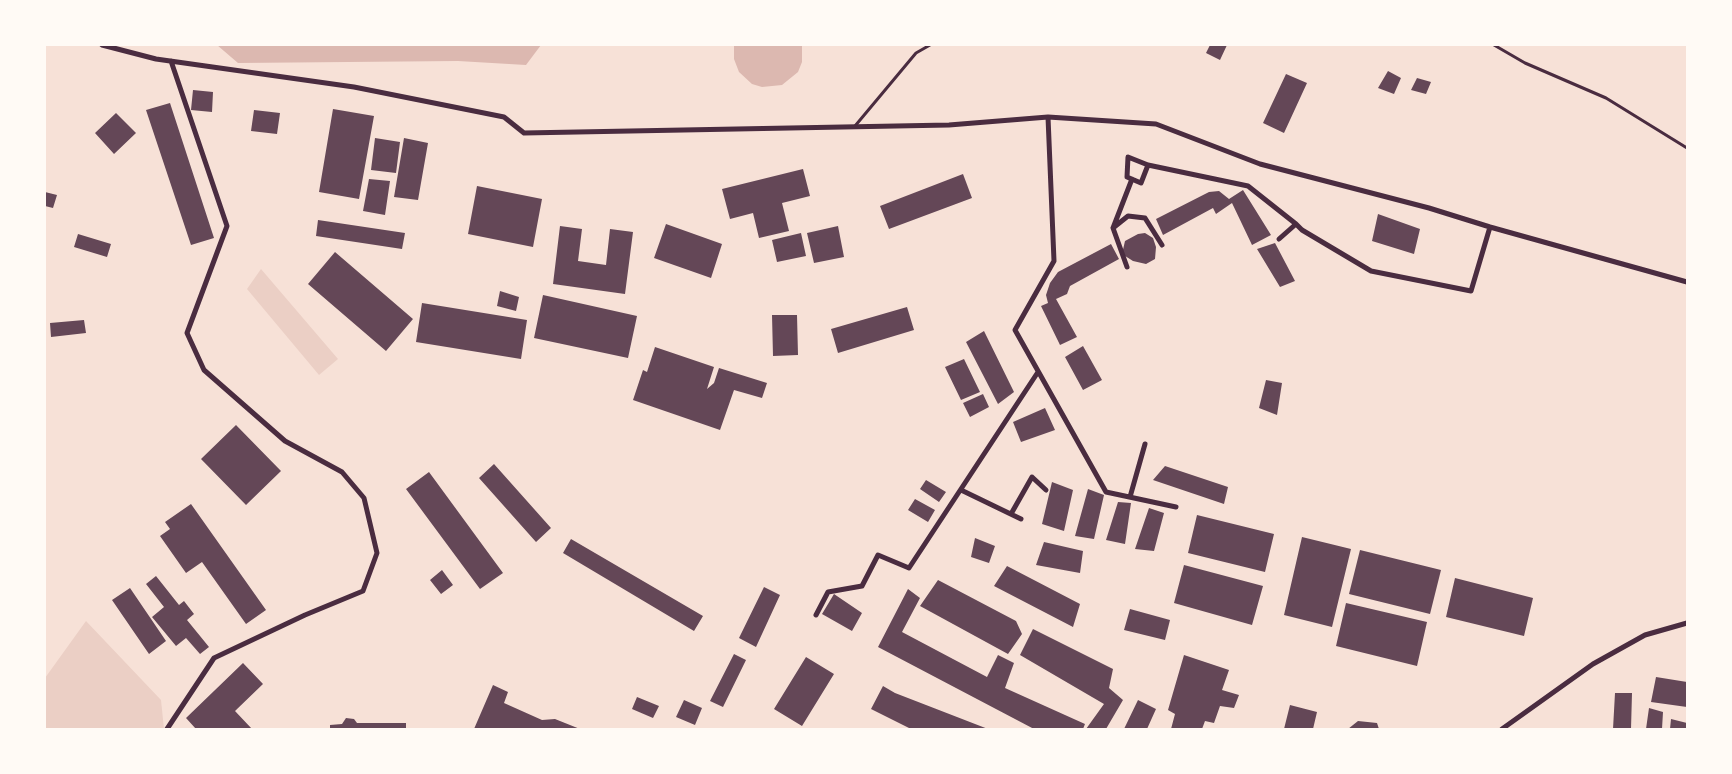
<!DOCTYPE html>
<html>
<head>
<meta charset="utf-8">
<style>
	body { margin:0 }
	#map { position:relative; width:1732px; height:774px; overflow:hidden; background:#f7e1d7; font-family:Roboto,sans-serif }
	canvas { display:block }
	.frame { position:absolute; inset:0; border:46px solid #fffaf5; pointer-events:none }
</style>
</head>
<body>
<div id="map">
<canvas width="1732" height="774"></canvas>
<div class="frame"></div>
</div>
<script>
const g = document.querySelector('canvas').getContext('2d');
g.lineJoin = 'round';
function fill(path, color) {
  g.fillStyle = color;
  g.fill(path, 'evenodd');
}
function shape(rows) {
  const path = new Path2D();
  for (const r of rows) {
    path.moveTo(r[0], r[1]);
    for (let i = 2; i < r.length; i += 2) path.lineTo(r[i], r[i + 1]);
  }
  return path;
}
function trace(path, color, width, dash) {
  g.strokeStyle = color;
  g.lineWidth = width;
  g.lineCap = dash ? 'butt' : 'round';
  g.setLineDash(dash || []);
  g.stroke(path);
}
fill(shape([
	[261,269,338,359,319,375,247,289],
	[86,621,161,700,164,729,45,729,45,678]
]), '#ebcfc5');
fill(shape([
	[217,45,541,45,526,65,458,61,238,63],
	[734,45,802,45,802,62,798,72,782,85,762,87,752,84,739,72,734,59]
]), '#dcb8b0');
fill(shape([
	[1210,45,1227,45,1220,60,1206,53],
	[1388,71,1401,78,1394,94,1378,88],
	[1286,74,1307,83,1284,133,1263,123],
	[1417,78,1431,82,1426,94,1411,90],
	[193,90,213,92,212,112,191,110],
	[170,103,214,238,191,245,146,110],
	[333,109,374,116,359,199,319,192],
	[254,110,280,113,277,134,251,131],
	[116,113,136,133,114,154,95,133],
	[375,138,400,142,396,173,371,170],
	[404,138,428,143,418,200,394,197],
	[803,169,810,196,782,203,789,231,759,238,753,213,730,219,722,189],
	[963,174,972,198,889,229,880,206],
	[369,179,390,181,385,215,363,211],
	[477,186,542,199,533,247,468,234],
	[1243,190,1271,235,1252,245,1232,203,1216,214,1213,208,1163,235,1156,219,1209,192,1219,191,1229,199],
	[45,192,57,195,53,208,45,206],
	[1378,214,1420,229,1414,254,1372,241],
	[318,220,405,233,402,249,316,236],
	[666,224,722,244,711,278,654,258],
	[560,226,582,229,578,261,606,265,610,229,633,232,625,294,553,284],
	[838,226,844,257,814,263,807,233],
	[801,233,806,256,777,262,772,240],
	[1145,233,1153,238,1156,247,1155,259,1146,264,1133,261,1122,254,1125,241,1138,234],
	[78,234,111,244,107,257,74,247],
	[1275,243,1295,281,1280,287,1257,249],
	[1111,244,1119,259,1070,286,1067,294,1056,299,1077,337,1060,345,1041,306,1048,303,1046,295,1050,283,1058,272],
	[335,252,413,319,386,351,308,284],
	[500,291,519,297,516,311,497,306],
	[543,295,637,316,628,358,534,338],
	[422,303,527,320,521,359,416,342],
	[907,307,914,330,838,353,831,329],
	[772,315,797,315,798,355,773,356],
	[84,320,86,333,51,337,50,323],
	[984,331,1014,392,998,404,966,342],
	[1083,346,1102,380,1083,390,1065,357],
	[655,347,714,367,707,389,714,383,719,368,767,383,762,398,734,390,720,430,633,400,643,370,647,372],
	[964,359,980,392,961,400,945,367],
	[1266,380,1282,383,1277,415,1259,408],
	[983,394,989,407,970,417,963,403],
	[1045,408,1055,430,1021,442,1013,422],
	[236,425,281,471,246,505,201,459],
	[494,464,551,528,536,542,479,478],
	[1165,466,1228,487,1224,504,1153,480],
	[429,472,503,573,480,589,406,489],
	[926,480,946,492,939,502,920,489],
	[1052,482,1073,490,1064,531,1042,524],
	[1088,489,1104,495,1094,539,1075,536],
	[915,499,935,510,928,522,908,510],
	[1118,502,1131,503,1125,544,1106,540],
	[191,504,266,610,246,624,202,562,186,573,160,536,170,529,165,522],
	[1149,508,1164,513,1154,551,1135,549],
	[1197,515,1274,534,1265,572,1188,553],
	[1302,537,1351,549,1332,627,1284,615],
	[975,538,995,546,989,563,971,557],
	[571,539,703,616,694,631,563,553],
	[1044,542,1083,551,1080,573,1036,565],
	[1360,550,1441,570,1430,614,1349,594],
	[1184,565,1263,586,1252,625,1174,603],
	[1007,566,1080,604,1073,627,994,586],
	[442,570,453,585,441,594,430,580],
	[156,576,179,605,184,601,194,614,187,620,209,647,200,654,186,638,176,646,152,617,164,607,146,584],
	[1455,578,1533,598,1524,636,1446,617],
	[938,580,1016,621,1022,634,1008,654,920,606],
	[764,587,780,595,756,647,739,638],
	[130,588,166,641,149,654,112,600],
	[908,589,920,598,902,632,987,677,998,655,1014,663,1005,688,1085,724,1083,729,1034,729,878,647],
	[834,594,862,613,852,631,822,614],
	[1346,603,1427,622,1417,666,1336,646],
	[1130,609,1170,620,1165,640,1124,630],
	[1033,629,1113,669,1109,688,1123,700,1106,729,1086,729,1104,704,1020,655],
	[734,654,746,660,723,707,710,701],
	[1184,655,1229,670,1222,690,1239,695,1234,708,1220,706,1214,723,1205,721,1202,729,1171,729,1175,714,1168,710],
	[806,657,834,674,802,726,774,709],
	[243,663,263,684,235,711,252,729,196,729,186,718],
	[1656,677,1687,682,1687,707,1651,702],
	[493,685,508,692,504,703,542,720,555,719,580,729,474,729],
	[883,686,895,693,988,729,911,729,871,709],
	[1615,693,1632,693,1631,729,1613,729],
	[637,697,659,706,653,718,632,709],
	[684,700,702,708,695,725,676,717],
	[1138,700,1156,709,1147,729,1124,729],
	[1290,705,1317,712,1313,729,1284,729],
	[1649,708,1663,712,1662,729,1646,729],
	[346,718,354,719,357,723,406,723,406,729,330,729,330,725,342,724],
	[1671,719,1687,723,1687,729,1670,729],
	[1358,721,1377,723,1379,729,1348,729]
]), '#644757');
trace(shape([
	[1494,45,1525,63,1606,98,1687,148],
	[855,126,916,53,930,45]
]), '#4a2c40', 3);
trace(shape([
	[102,45,156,59,354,87,504,117,524,133,949,125,1048,117,1156,124,1260,164,1429,208,1490,227,1687,282],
	[1048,117,1054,261,1015,330,1106,492,1176,507],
	[1148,165,1141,183,1127,177,1128,157,1148,165,1248,186,1296,224],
	[1113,228,1128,216,1145,218,1162,245],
	[1279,239,1296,224,1302,230,1371,271,1471,291,1490,227],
	[1127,267,1113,228,1132,179],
	[961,490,1021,519],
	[1130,497,1145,444],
	[1011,514,1032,477,1046,490],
	[816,615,828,592,862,586,878,555,909,568,1038,372],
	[167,729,214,658,305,615,363,591,377,553,364,498,342,472,285,441,204,370,187,333,227,226,171,61],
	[1502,729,1593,664,1645,635,1687,623]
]), '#4a2c40', 5);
</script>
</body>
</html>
